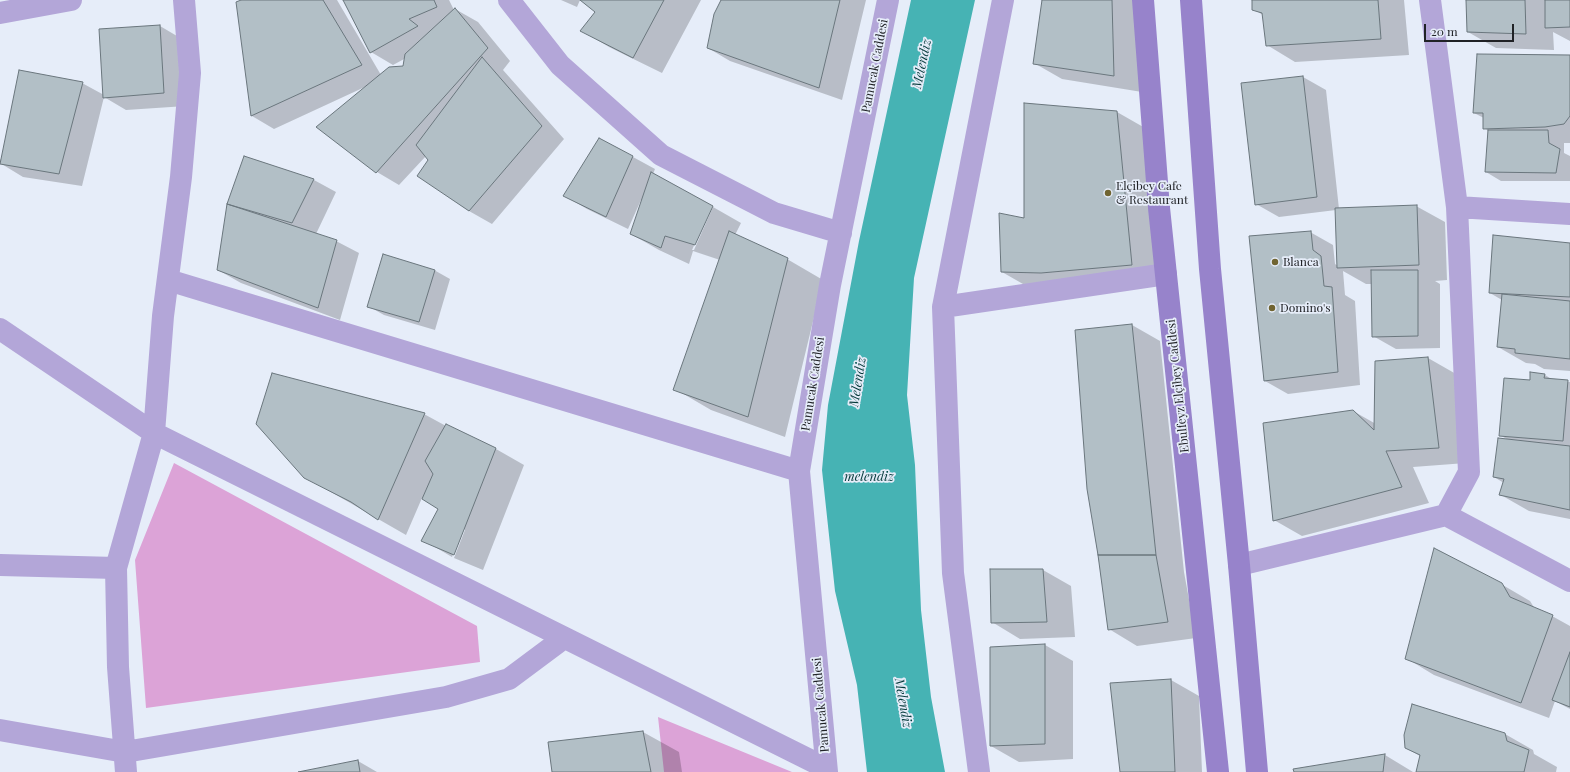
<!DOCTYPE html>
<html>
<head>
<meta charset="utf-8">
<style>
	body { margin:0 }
	#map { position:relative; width:1570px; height:772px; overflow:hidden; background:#e6edf9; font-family:"Playfair Display",serif }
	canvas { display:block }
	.scale { position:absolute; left:1424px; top:24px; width:90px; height:18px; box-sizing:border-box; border:2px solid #202226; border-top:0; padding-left:5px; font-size:12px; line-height:14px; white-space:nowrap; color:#202226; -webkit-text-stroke:3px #e6edf9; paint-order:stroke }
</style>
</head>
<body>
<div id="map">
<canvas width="1570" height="772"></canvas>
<div class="scale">20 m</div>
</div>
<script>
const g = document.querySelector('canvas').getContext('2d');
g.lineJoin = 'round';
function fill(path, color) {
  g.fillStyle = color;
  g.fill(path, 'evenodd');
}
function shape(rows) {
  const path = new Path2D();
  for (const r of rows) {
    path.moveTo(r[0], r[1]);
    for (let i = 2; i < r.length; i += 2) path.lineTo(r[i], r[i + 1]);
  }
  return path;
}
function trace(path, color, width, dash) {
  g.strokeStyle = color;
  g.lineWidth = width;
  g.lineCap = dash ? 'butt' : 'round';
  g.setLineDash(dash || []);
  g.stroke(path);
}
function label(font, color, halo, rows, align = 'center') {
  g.font = font + ' "Playfair Display",serif';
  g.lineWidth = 3.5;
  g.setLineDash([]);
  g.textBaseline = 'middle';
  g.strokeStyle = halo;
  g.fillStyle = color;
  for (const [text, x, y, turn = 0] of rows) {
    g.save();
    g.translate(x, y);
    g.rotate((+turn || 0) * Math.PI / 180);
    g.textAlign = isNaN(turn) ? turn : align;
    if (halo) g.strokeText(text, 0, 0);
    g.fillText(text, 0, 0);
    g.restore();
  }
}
fill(shape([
	[174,463,477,626,480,662,146,708,135,560],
	[658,717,792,772,664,772]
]), '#dca3d7');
fill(shape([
	[911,0,975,0,914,278,907,395,915,465,921,610,931,697,945,772,867,772,857,685,835,591,822,470,828,405,859,241]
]), '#46b3b4');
fill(shape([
	[244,0,337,0,381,75,404,67,406,58,393,65,371,52,344,0,449,0,454,10,455,9,478,22,510,61,503,70,564,139,492,224,469,211,419,176,429,160,426,156,399,185,377,172,318,127,367,86,274,129,252,116,237,2],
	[561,0,580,0,577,7],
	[582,0,701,0,662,73,609,47,582,31,596,11],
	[722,0,866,0,842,100,730,61,708,48],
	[1043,0,1139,0,1142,92,1062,79,1034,63],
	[1253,0,1404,0,1409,55,1295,62,1267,45,1263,15,1253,9],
	[1467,0,1570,0,1570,41,1553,32,1554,50,1496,48,1468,32],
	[160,26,182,39,186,106,126,110,104,97,82,186,23,177,0,163,0,159,1,160,82,83,104,95],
	[1570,56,1570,143,1564,143,1564,153,1570,156,1570,181,1501,181,1486,172,1489,131,1484,128,1484,118,1474,113],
	[1303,77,1326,90,1339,209,1416,206,1445,222,1447,280,1435,281,1440,284,1440,348,1396,349,1373,336,1372,284,1366,284,1343,271,1345,295,1355,301,1360,385,1288,394,1265,381,1250,237,1310,232,1333,245,1335,264,1338,266,1336,210,1279,217,1256,204],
	[1117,112,1145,128,1160,281,1030,288,1002,272,1025,219],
	[600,139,655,169,653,174,712,206,692,250,694,250,713,207,741,223,735,235,787,259,823,280,785,437,711,410,675,389,720,260,693,251,689,264,659,250,631,234,643,201,641,200,628,229,587,209,565,196],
	[244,157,314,180,336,192,316,234,336,241,359,253,340,320,241,283,218,270,228,205],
	[1570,244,1570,371,1544,369,1535,364,1526,363,1498,347,1502,300,1490,293],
	[434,270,450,279,435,330,384,315,368,306],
	[1132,325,1160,341,1184,572,1196,638,1137,646,1109,629,1088,489],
	[1428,358,1456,374,1466,463,1413,467,1429,503,1302,536,1274,520,1353,411,1376,424],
	[1545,375,1553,380,1570,382,1570,519,1529,511,1501,495,1504,483,1494,477,1510,441,1500,435,1530,381],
	[424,414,446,426,496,449,524,465,483,570,454,558,465,530,464,529,452,557,423,540,439,509,422,498,406,535,305,477],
	[1043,570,1071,586,1075,637,1020,639,992,622],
	[1501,584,1530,601,1535,609,1552,616,1570,626,1570,709,1555,701,1549,718,1434,675,1406,658],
	[1045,645,1073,661,1073,759,1019,762,991,746],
	[1171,680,1199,696,1202,772,1121,772],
	[643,732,679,752,682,772,553,772],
	[1505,734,1533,750,1534,754,1557,767,1556,772,1417,772,1420,756,1406,748],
	[1385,755,1413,772,1295,772],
	[358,761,377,772,303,772]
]), '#0003');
const building = shape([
	[241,0,323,0,362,65,251,116,236,2,241,0],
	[343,0,434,0,437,7,409,19,418,26,370,53,343,0],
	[580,0,664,0,633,58,580,31,595,12,580,0],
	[721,0,840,0,819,88,707,48,714,14,721,0],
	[1042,0,1112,0,1114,76,1033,64,1042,0],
	[1252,0,1378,0,1381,39,1266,46,1262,13,1252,10,1252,0],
	[1466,0,1525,0,1526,34,1467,32,1466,0],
	[1545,0,1570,0,1570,27,1545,28,1545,0],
	[455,8,488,48,376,173,316,127,389,67,403,66,405,54,455,8],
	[160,25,164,93,103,98,99,29,160,25],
	[1477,54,1570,55,1570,116,1564,124,1545,127,1483,129,1483,113,1473,113,1477,54],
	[482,57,542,126,469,211,417,176,428,160,416,145,482,57],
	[19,70,83,82,59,174,0,164,19,70],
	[1303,76,1317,197,1255,205,1241,83,1303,76],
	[1024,103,1117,111,1132,265,1041,273,1001,272,999,213,1024,218,1024,103],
	[1488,130,1548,130,1549,143,1560,149,1556,173,1485,172,1488,130],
	[599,138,633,156,606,217,563,196,599,138],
	[244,156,314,179,292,223,227,204,244,156],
	[651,172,713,206,695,245,665,236,661,248,630,234,651,172],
	[227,204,337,240,318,308,217,270,227,204],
	[1417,205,1419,265,1337,268,1335,208,1417,205],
	[729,231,788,258,748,417,673,390,729,231],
	[1311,231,1313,250,1321,256,1324,286,1332,287,1338,372,1264,381,1249,236,1311,231],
	[1493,235,1570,243,1570,297,1489,293,1493,235],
	[383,254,435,270,419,322,367,307,383,254],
	[1371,270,1418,270,1418,336,1372,337,1371,270],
	[1502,294,1570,301,1570,359,1515,353,1515,349,1497,347,1502,294],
	[1132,324,1156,555,1098,555,1087,489,1075,330,1132,324],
	[1428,357,1439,448,1386,451,1402,487,1273,521,1263,423,1353,410,1374,430,1375,361,1428,357],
	[1530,372,1545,374,1544,378,1568,380,1563,441,1499,436,1504,378,1530,380,1530,372],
	[272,373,425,413,378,520,351,502,304,478,256,424,272,373],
	[446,424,496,448,454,555,421,541,438,509,422,499,433,474,425,461,446,424],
	[1498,438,1570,446,1570,510,1499,495,1504,479,1493,477,1498,438],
	[1434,548,1502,583,1510,597,1553,615,1521,703,1405,659,1434,548],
	[1098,555,1156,555,1168,622,1108,630,1098,555],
	[990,569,1043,569,1047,622,991,623,990,569],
	[1045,644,1045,744,990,746,990,647,1045,644],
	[1570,652,1570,707,1552,700,1570,652],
	[1171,679,1175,772,1120,772,1110,683,1171,679],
	[1412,704,1505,733,1507,741,1529,750,1524,772,1416,772,1420,755,1405,748,1404,735,1412,704],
	[643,731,651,772,552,772,548,742,643,731],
	[1385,754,1383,772,1294,772,1293,769,1385,754],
	[358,760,360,772,298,772,358,760]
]);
fill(building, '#b2bfc6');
trace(building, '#6a767d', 1);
trace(shape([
	[509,0,560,65,661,155,774,213,841,233],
	[1430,0,1457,207],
	[0,13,71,0],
	[1570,214,1457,207,1469,472,1446,515,1570,581],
	[168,280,799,471],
	[943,307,1166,274],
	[0,329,154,433,826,768],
	[0,565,116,568],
	[1239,565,1446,515],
	[0,730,125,752,446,697,509,679,564,638],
	[126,772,118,667,116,568,154,433,163,316,181,177,190,73,184,0],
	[827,772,799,471,830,285,888,0],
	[979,772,953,573,943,307,1003,0]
]), '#b3a6d8', 22);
trace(shape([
	[1143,0,1159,208,1218,772],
	[1191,0,1210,269,1239,565,1257,772]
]), '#9783cb', 22);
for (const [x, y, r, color] of [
	[1108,193,4,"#706431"],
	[1275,262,4,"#706431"],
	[1272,308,4,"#706431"]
]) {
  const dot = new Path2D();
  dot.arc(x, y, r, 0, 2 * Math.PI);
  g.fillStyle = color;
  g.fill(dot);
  trace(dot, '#e6edf9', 1.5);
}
label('12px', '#202226', '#e6edf9', [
	["Pamucak Caddesi",875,66,-79],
	["Pamucak Caddesi",813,384,-81],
	["Ebulfeyz Elçibey Caddesi",1178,386,-96],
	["Pamucak Caddesi",821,705,-95]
]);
label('12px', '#202226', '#e6edf9', [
	["Elçibey Cafe",1116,186],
	["& Restaurant",1116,200],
	["Blanca",1283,262],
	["Domino's",1280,308]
], 'left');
label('italic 13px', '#053a3b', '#e6edf9', [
	["Melendiz",922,64,-78],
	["Melendiz",858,382,-81],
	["melendiz",869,477],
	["Melendiz",903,703,80]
]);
</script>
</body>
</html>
